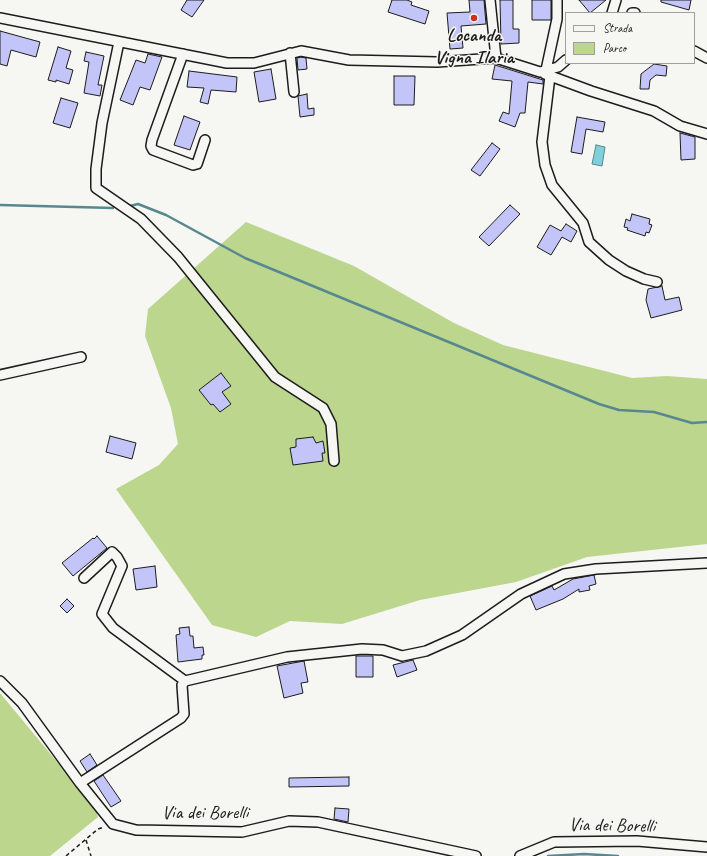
<!DOCTYPE html>
<html>
<head>
<meta charset="utf-8">
<style>
	body { margin:0 }
	#map { position:relative; width:707px; height:856px; overflow:hidden; background:#f6f6f2; font-family:Caveat,sans-serif }
	canvas { display:block }
	.legend { position:absolute; left:565px; top:12px; width:130px; height:52px; box-sizing:border-box; background:#f6f6f2; border:1px solid #9f9f9c; margin:0; padding:5px 7px; list-style:none; font-size:12px; color:#1c1c1c }
	.legend li { display:flex; align-items:center; gap:8px; height:20px }
	.legend b { width:20px; border:1px solid #9f9f9c }
</style>
</head>
<body>
<div id="map">
<canvas width="707" height="856"></canvas>
<ul class="legend">
<li><b style="height:5px;background:#f6f6f2"></b>Strada</li>
<li><b style="height:11px;background:#bcd68e"></b>Parco</li>
</ul>
</div>
<script>
const g = document.querySelector('canvas').getContext('2d');
g.lineJoin = 'round';
function fill(path, color) {
  g.fillStyle = color;
  g.fill(path, 'evenodd');
}
function shape(rows) {
  const path = new Path2D();
  for (const r of rows) {
    path.moveTo(r[0], r[1]);
    for (let i = 2; i < r.length; i += 2) path.lineTo(r[i], r[i + 1]);
  }
  return path;
}
function trace(path, color, width, dash) {
  g.strokeStyle = color;
  g.lineWidth = width;
  g.lineCap = dash ? 'butt' : 'round';
  g.setLineDash(dash || []);
  g.stroke(path);
}
function label(font, color, halo, rows, align = 'center') {
  g.font = font + ' Caveat,sans-serif';
  g.lineWidth = 3;
  g.setLineDash([]);
  g.textBaseline = 'middle';
  g.strokeStyle = halo;
  g.fillStyle = color;
  for (const [text, x, y, turn = 0] of rows) {
    g.save();
    g.translate(x, y);
    g.rotate((+turn || 0) * Math.PI / 180);
    g.textAlign = isNaN(turn) ? turn : align;
    if (halo) g.strokeText(text, 0, 0);
    g.fillText(text, 0, 0);
    g.restore();
  }
}
fill(shape([
	[246,222,354,266,454,323,503,345,632,378,667,376,707,379,707,544,587,557,516,582,420,600,342,624,290,621,256,637,212,625,116,489,159,465,178,444,171,408,145,336,148,309],
	[0,693,96,809,98,817,50,856,0,856]
]), '#bcd68e');
const water = shape([
	[596,145,605,147,602,166,592,164,596,145]
]);
fill(water, '#80d0db');
trace(water, '#58888f', 1);
trace(shape([
	[0,205,113,208],
	[130,206,138,204,166,215,245,258,599,404,619,410,654,412,692,423,707,422],
	[548,856,584,854,618,856]
]), '#58888f', 2.5);
const building = shape([
	[187,0,204,0,192,17,181,10,187,0],
	[392,0,407,0,412,2,411,5,429,11,425,24,388,12,392,0],
	[469,0,484,0,486,24,461,26,463,48,450,49,447,13,470,12,469,0],
	[500,0,513,0,513,29,519,29,519,43,501,44,500,0],
	[532,0,551,0,551,20,532,20,532,0],
	[579,0,606,0,590,13,579,0],
	[661,0,691,0,689,10,661,2,661,0],
	[0,31,40,42,36,57,11,50,7,66,0,64,0,31],
	[58,47,71,51,66,68,73,70,69,84,56,80,56,82,48,80,58,47],
	[86,52,104,56,98,85,102,85,100,96,84,93,89,62,84,61,86,52],
	[148,54,162,57,150,90,140,87,133,105,120,100,136,60,145,63,148,54],
	[301,57,306,58,307,69,298,70,297,58,301,57],
	[654,64,667,66,666,76,656,75,650,80,649,89,640,89,641,74,654,64],
	[495,65,543,80,543,84,528,82,525,113,520,113,515,127,499,121,503,112,509,114,512,81,492,79,495,65],
	[271,69,276,99,259,102,254,72,271,69],
	[189,71,237,77,236,92,211,90,208,104,200,102,204,88,187,87,189,71],
	[394,76,415,76,414,105,394,105,394,76],
	[307,94,308,109,314,108,314,115,300,117,298,96,307,94],
	[61,98,78,103,70,128,53,123,61,98],
	[184,116,200,122,190,150,174,145,184,116],
	[577,117,605,122,603,132,586,129,582,154,571,152,577,117],
	[680,133,695,137,695,159,681,160,680,133],
	[492,143,500,149,480,176,471,170,492,143],
	[510,205,520,214,489,246,479,237,510,205],
	[632,214,650,219,649,224,652,225,649,233,646,232,645,236,627,230,628,228,624,227,626,219,630,221,632,214],
	[566,224,577,231,571,242,562,237,551,255,537,247,550,225,561,231,566,224],
	[662,286,665,300,679,297,682,310,651,318,646,300,648,289,662,286],
	[221,373,231,386,222,392,231,404,220,412,213,404,211,405,199,390,221,373],
	[110,436,136,443,132,459,106,452,110,436],
	[313,437,316,443,323,441,325,453,322,453,323,461,293,465,290,448,296,447,296,439,313,437],
	[97,536,107,548,73,576,62,563,93,538,94,539,97,536],
	[155,566,157,587,136,590,133,569,155,566],
	[594,575,596,584,589,586,590,590,579,592,579,589,563,599,536,610,530,596,552,586,554,590,573,579,594,575],
	[67,599,74,606,67,613,60,606,67,599],
	[189,627,190,636,193,636,194,648,203,647,204,655,202,655,202,659,178,662,176,635,180,634,179,628,189,627],
	[356,656,373,656,373,677,356,677,356,656],
	[413,660,417,670,397,677,393,665,413,660],
	[304,661,308,682,301,683,303,693,284,698,277,666,304,661],
	[90,754,97,765,87,772,80,761,90,754],
	[103,775,121,801,111,807,94,781,103,775],
	[349,777,349,786,289,787,289,778,349,777],
	[335,808,349,809,348,822,334,819,335,808]
]);
fill(building, '#c3c5f8');
trace(building, '#1c1c1c', 1);
const minor = shape([
	[490,0,496,58],
	[612,13,616,0],
	[632,13,635,13],
	[0,18,227,63,254,63,301,51,349,60,437,62,496,58,540,72,558,67,566,60],
	[119,42,102,123,96,169,96,188,141,219,178,257,275,377,323,408,331,424,334,461],
	[694,51,707,58],
	[290,53,294,92],
	[183,54,152,140,151,146,153,150,193,165,197,164,205,140],
	[546,70,557,19,557,0],
	[545,74,591,91,654,111,680,126,707,134],
	[550,76,542,142,545,165,552,185,583,223,589,242,609,260,626,271,644,279,657,282],
	[0,375,81,357],
	[84,578,112,552,117,557,122,566,102,614,113,628,185,681],
	[0,681,22,703,80,783,113,824,136,830,242,832,289,821,318,822,476,856],
	[80,783,181,718,184,714,182,685,185,681,287,657,362,649,383,650,402,656,426,651,462,635,521,594,564,574,596,569,707,563],
	[520,856,554,842,637,841,707,847]
]);
trace(minor, '#1c1c1c', 12);
trace(shape([
	[466,37,485,35],
	[86,840,91,856],
	[66,856,98,829,104,827]
]), '#1c1c1c', 1.5, [4, 3]);
trace(minor, '#f6f6f2', 9);
for (const [x, y, r, color] of [
	[474,18,4,"#c8321e"]
]) {
  const dot = new Path2D();
  dot.arc(x, y, r, 0, 2 * Math.PI);
  g.fillStyle = color;
  g.fill(dot);
  trace(dot, '#f6f6f2', 1.5);
}
label('bold 19px', '#1c1c1c', '#f6f6f2', [
	["Locanda",474,36],
	["Vigna Ilaria",474,58]
]);
label('19px', '#1c1c1c', '#f6f6f2', [
	["Via dei Borelli",205,813],
	["Via dei Borelli",612,826,1]
]);
</script>
</body>
</html>
